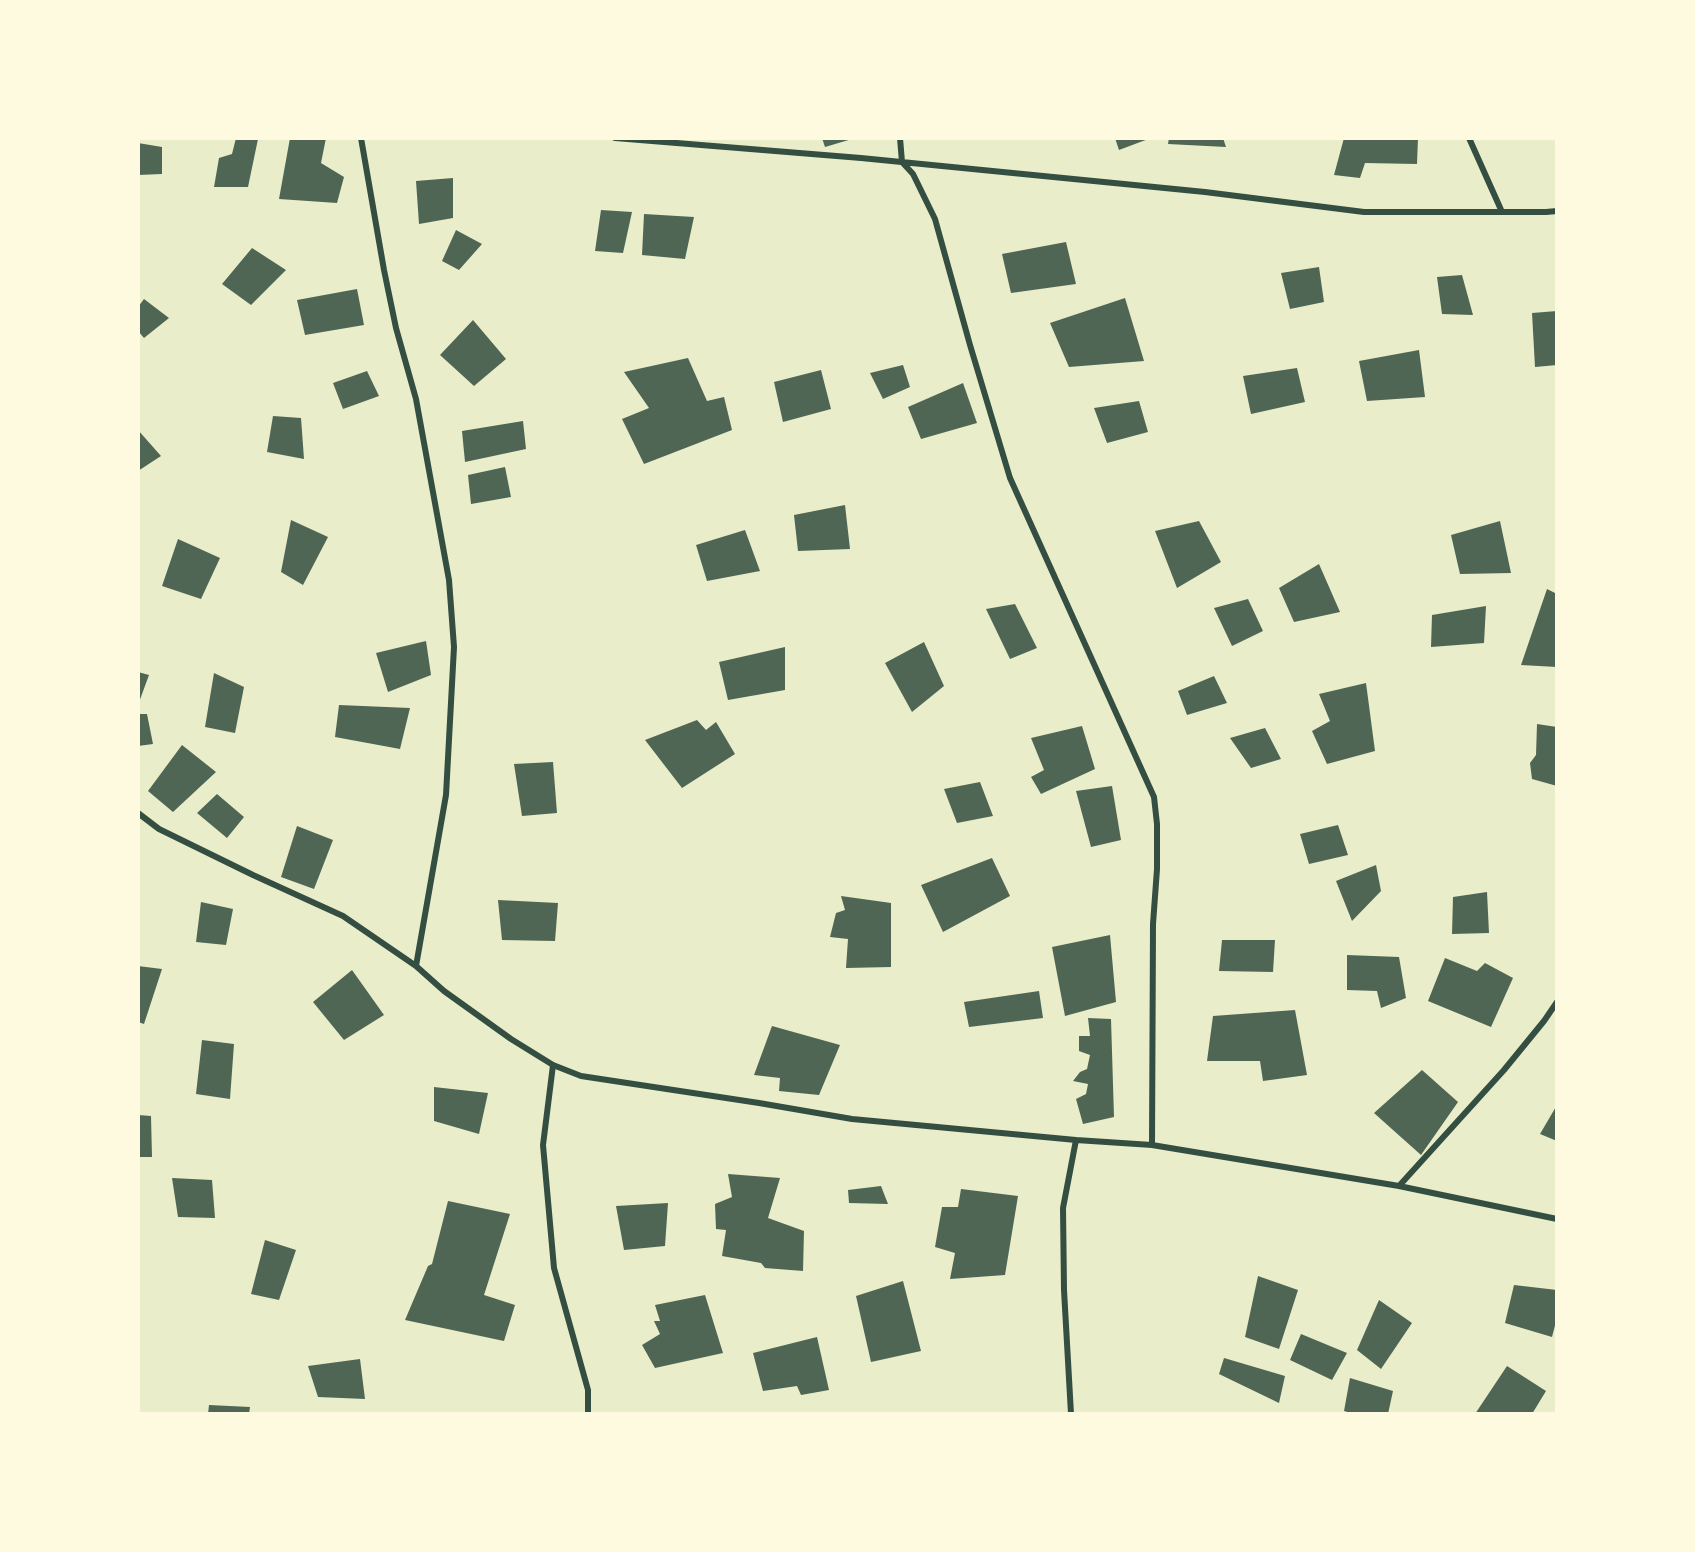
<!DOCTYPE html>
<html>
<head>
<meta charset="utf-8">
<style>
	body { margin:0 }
	#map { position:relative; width:1695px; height:1552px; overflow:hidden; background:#e9edc9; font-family:"Fira Sans",sans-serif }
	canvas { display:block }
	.frame { position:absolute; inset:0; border:140px solid #fefae0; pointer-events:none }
</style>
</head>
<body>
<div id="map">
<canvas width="1695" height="1552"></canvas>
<div class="frame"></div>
</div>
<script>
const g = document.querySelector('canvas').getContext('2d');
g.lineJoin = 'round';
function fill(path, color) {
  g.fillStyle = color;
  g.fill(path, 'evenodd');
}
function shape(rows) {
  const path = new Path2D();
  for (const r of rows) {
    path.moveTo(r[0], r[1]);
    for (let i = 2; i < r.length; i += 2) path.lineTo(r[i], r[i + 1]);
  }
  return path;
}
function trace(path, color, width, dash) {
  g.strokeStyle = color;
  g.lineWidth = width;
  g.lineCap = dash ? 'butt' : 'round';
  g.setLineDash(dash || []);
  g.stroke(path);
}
fill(shape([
	[236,138,258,139,248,187,214,187,219,158,232,154],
	[290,138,326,138,321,163,344,177,337,203,279,199],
	[822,138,852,138,852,139,825,147],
	[1115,138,1151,138,1119,150],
	[1169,138,1223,138,1226,147,1168,144],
	[1344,138,1418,138,1417,164,1365,163,1360,178,1334,175],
	[138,143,162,147,162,174,138,175],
	[453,178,453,218,419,224,416,181],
	[601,210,632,212,623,253,595,251],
	[644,214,694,217,685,259,642,255],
	[456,230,482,244,459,270,442,261],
	[1066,242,1076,284,1011,293,1002,254],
	[252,248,286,270,251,305,222,284],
	[1319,267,1324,302,1290,309,1281,273],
	[1462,275,1473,315,1442,314,1437,277],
	[357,289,364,325,305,335,297,300],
	[1125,298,1144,361,1069,367,1050,323],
	[144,299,169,318,144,338,138,331,138,307],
	[1557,311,1557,365,1535,367,1532,313],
	[473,320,506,359,474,386,440,355],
	[1419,350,1425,397,1367,401,1359,361],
	[688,358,707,401,724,397,732,430,644,464,622,419,649,408,624,372],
	[903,365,910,387,883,399,870,373],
	[1297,368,1305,402,1251,414,1243,376],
	[821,370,831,409,783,422,774,382],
	[367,371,379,396,343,409,333,383],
	[963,383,977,423,921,439,908,407],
	[1139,401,1148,432,1107,443,1094,408],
	[273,416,301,418,304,459,267,452],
	[523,421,526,449,465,462,462,431],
	[138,430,161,456,138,471],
	[505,467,511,497,471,504,468,475],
	[845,505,850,549,798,551,794,515],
	[291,520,328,537,303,585,281,572],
	[1199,521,1221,562,1177,588,1155,531],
	[1500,521,1511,573,1460,574,1451,535],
	[745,530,760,571,707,581,696,545],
	[178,539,220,558,201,599,162,586],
	[1319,564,1340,612,1294,622,1279,588],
	[1547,589,1557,594,1557,667,1521,665],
	[1248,599,1263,631,1232,646,1214,608],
	[1015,604,1037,648,1010,659,986,609],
	[1486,606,1484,643,1431,647,1432,615],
	[426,641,431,675,388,692,376,653],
	[924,642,944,686,912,712,885,663],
	[785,647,785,690,728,700,719,662],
	[138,672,149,675,138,705],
	[214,673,244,687,235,733,205,727],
	[1214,676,1227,703,1187,715,1178,691],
	[1366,683,1375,751,1327,764,1312,731,1330,721,1319,694],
	[339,705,410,708,400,749,335,737],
	[138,714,147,714,153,744,138,746],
	[697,720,706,730,716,722,735,754,682,788,645,740],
	[1537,724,1557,727,1557,786,1532,779,1530,763,1536,755],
	[1082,726,1095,769,1041,794,1031,777,1044,770,1031,738],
	[1265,728,1281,759,1251,768,1230,738],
	[182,745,216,772,173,812,148,791],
	[553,762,557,813,522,816,514,764],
	[980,782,993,816,957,823,944,789],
	[1112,786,1121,840,1091,847,1076,791],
	[217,794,244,817,227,838,197,813],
	[1338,825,1348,855,1309,864,1300,834],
	[297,826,333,840,314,889,281,877],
	[992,858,1010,896,943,932,921,885],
	[1376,865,1381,891,1352,921,1336,881],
	[1487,892,1489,933,1452,934,1453,897],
	[841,896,891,903,891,967,846,968,848,939,830,937,836,913,845,910],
	[498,900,558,903,555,941,502,940],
	[201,902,233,909,226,945,196,942],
	[1110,935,1116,1002,1065,1016,1052,947],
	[1222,940,1275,940,1273,972,1219,971],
	[1347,955,1399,957,1406,998,1381,1008,1377,991,1347,990],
	[1445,958,1477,971,1485,963,1513,978,1491,1027,1428,1001],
	[138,966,162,969,144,1024,138,1022],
	[352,970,384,1015,344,1040,313,1002],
	[1039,991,1043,1018,969,1027,964,1002],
	[1295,1010,1307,1075,1263,1081,1260,1061,1207,1061,1213,1016],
	[1088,1018,1111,1019,1114,1117,1083,1124,1076,1099,1086,1094,1088,1084,1073,1081,1080,1072,1087,1069,1090,1055,1079,1051,1079,1036,1090,1036],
	[772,1026,840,1045,819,1095,779,1091,780,1078,754,1075],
	[202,1040,234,1044,230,1099,196,1094],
	[1422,1070,1458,1102,1421,1155,1374,1113],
	[434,1087,488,1093,479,1134,434,1121],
	[1557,1105,1557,1141,1540,1134],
	[138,1115,151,1116,152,1157,138,1157],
	[728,1174,780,1178,768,1218,804,1231,803,1271,765,1268,761,1263,722,1256,726,1230,716,1229,715,1204,732,1197],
	[172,1178,212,1180,215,1218,178,1217],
	[881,1186,888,1204,849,1203,848,1190],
	[961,1189,1018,1196,1005,1275,950,1279,955,1253,935,1247,942,1207,958,1207],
	[448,1201,510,1214,484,1295,515,1305,504,1341,405,1320,428,1266,432,1264],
	[668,1203,665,1246,624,1250,616,1206],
	[265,1240,296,1250,279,1300,251,1294],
	[1258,1276,1298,1290,1279,1349,1245,1337],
	[903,1281,921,1351,871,1362,856,1296],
	[1514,1285,1557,1290,1557,1318,1552,1337,1505,1323],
	[705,1295,723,1353,655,1368,642,1345,660,1334,654,1321,660,1321,655,1305],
	[1379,1300,1412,1323,1381,1369,1357,1350],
	[1301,1334,1347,1353,1332,1380,1290,1360],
	[817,1337,829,1390,801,1395,797,1386,763,1391,753,1353],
	[1224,1358,1285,1376,1279,1403,1219,1374],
	[360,1359,365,1399,318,1397,308,1366],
	[1507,1366,1546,1391,1532,1414,1475,1414],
	[1350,1378,1393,1391,1388,1414,1354,1414,1344,1411],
	[209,1405,250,1407,249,1414,208,1414]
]), '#4f6655');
trace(shape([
	[361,138,384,270,396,328,416,399,449,580,454,647,446,795,416,966],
	[615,138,861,158,1205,192,1364,212,1546,212,1557,211],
	[900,138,902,162,913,174,935,219,970,345,1010,478,1154,797,1157,824,1157,869,1153,924,1152,1145],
	[1469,138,1502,212],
	[138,813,159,829,253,875,343,916,416,966,444,991,511,1039,553,1065,581,1076,759,1103,852,1119,1076,1140,1152,1145,1399,1186,1557,1219],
	[553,1065,543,1145,554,1268,588,1390,588,1414],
	[1399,1186,1504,1070,1544,1021,1557,1002],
	[1071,1414,1064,1290,1063,1208,1076,1140]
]), '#344e41', 6);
</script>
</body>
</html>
